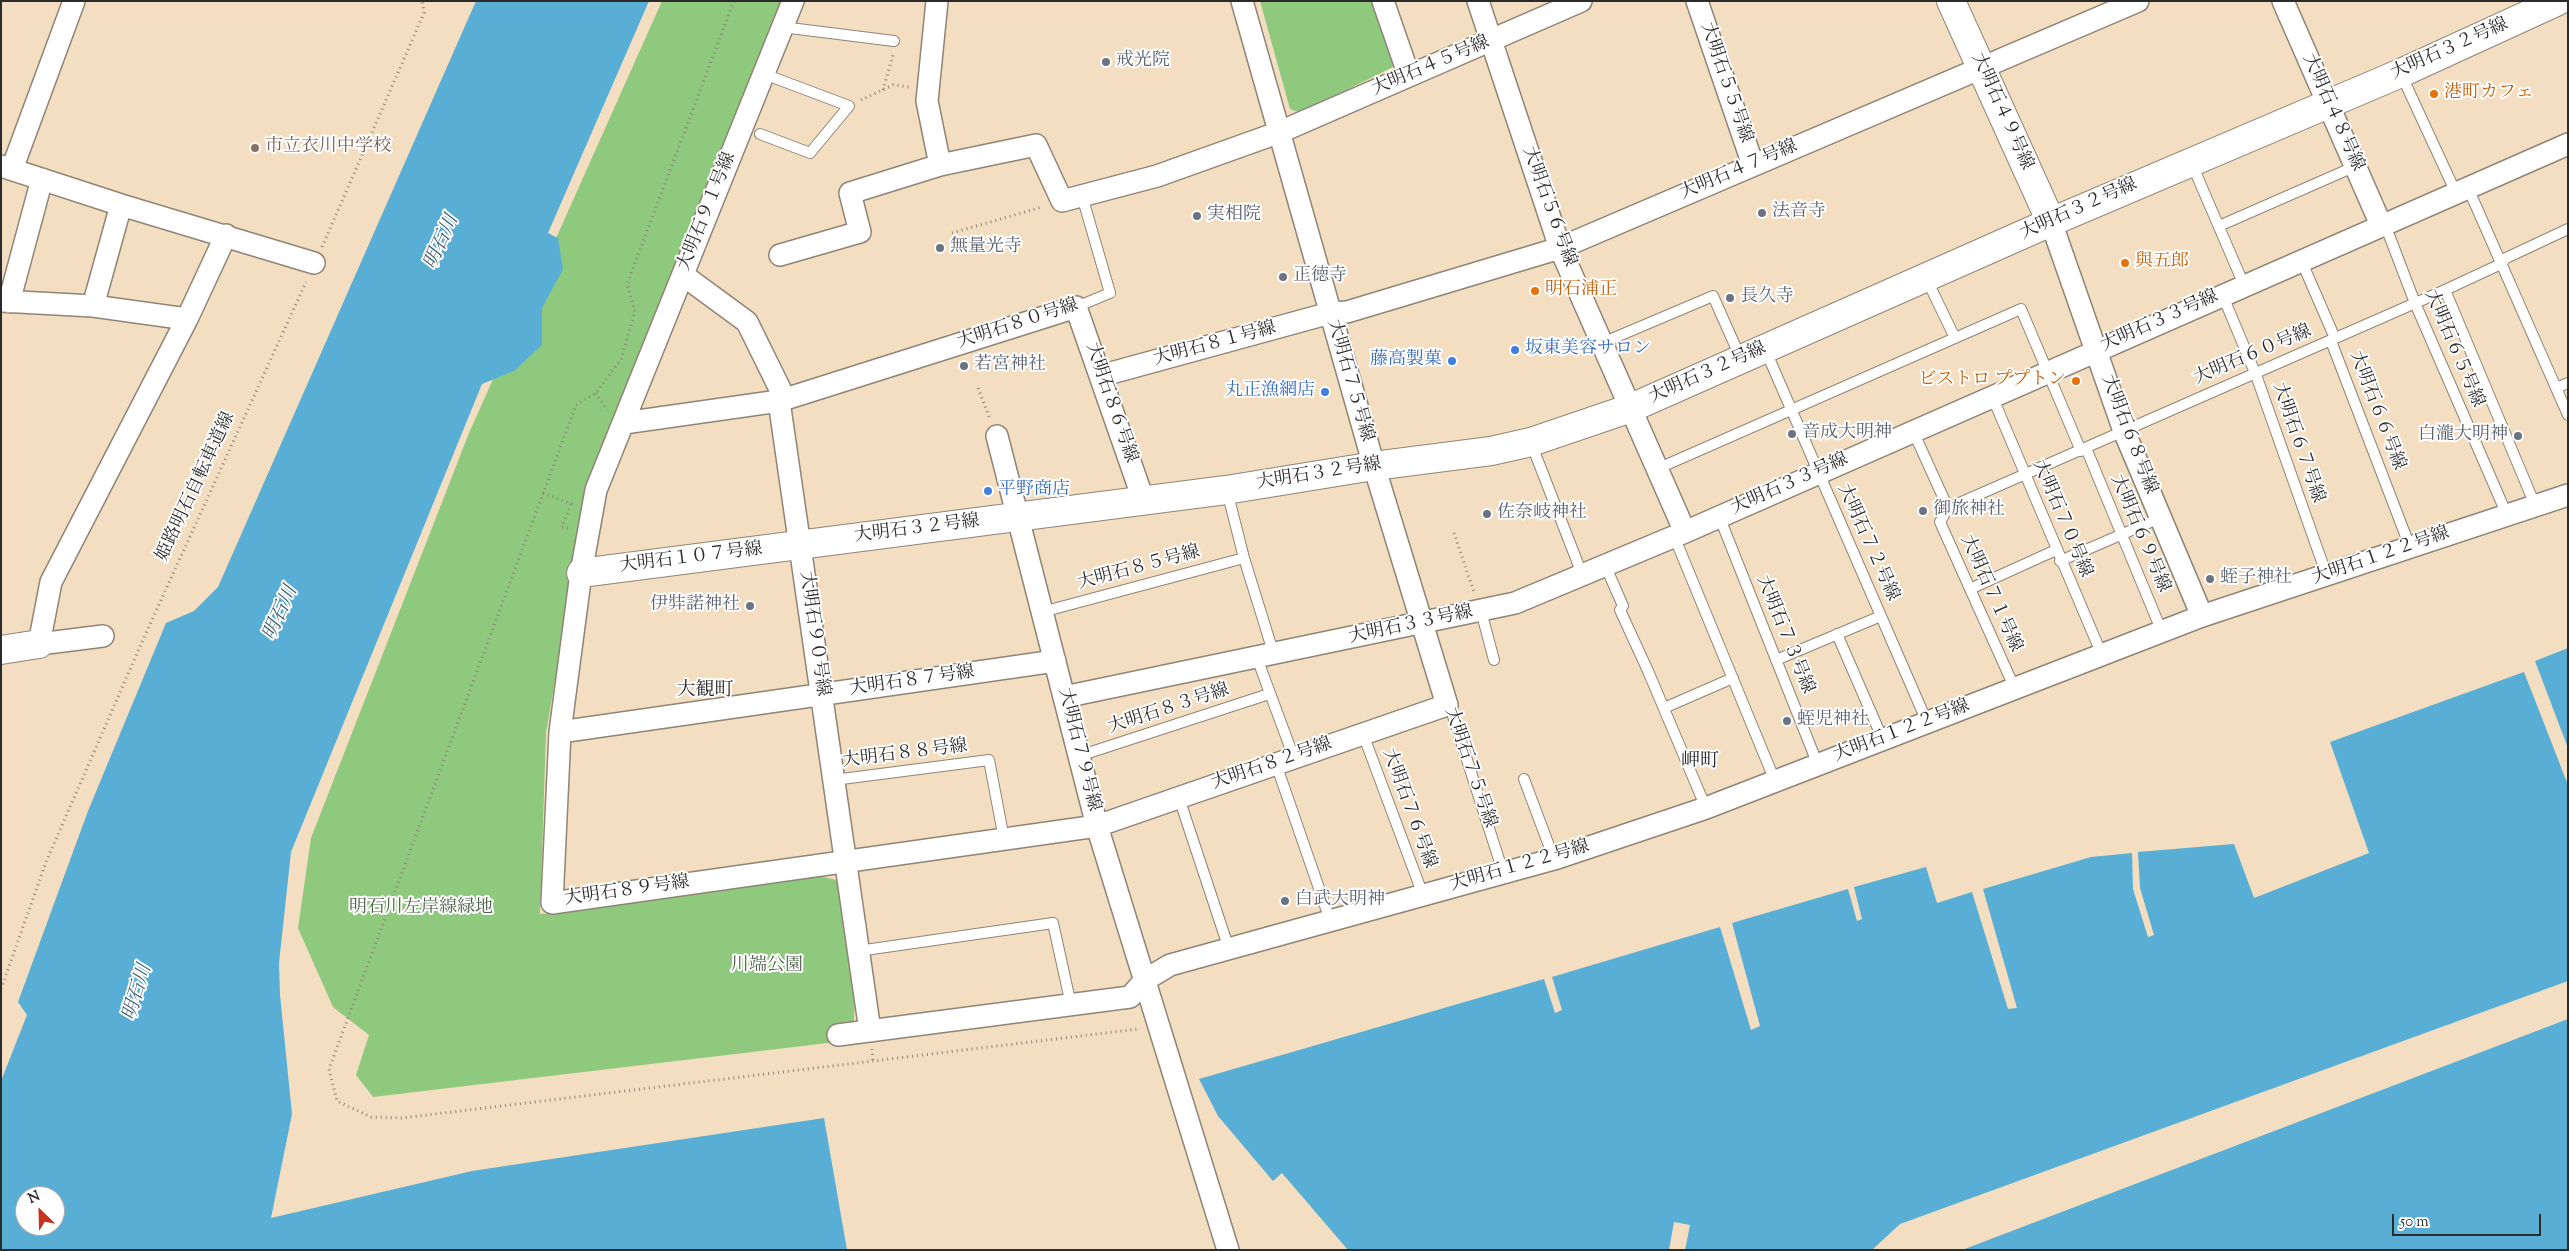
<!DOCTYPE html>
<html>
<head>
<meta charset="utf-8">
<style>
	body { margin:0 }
	#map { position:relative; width:2569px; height:1251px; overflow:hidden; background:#f3dec1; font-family:"Sorts Mill Goudy",serif }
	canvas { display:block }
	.frame { position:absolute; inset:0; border:2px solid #2b2b2b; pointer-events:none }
	.north { position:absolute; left:15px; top:1186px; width:50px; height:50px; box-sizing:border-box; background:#fff; border:1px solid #aaa; border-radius:50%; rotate:336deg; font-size:14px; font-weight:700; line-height:20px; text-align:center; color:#2b2b2b }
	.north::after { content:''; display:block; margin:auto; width:18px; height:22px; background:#c8321e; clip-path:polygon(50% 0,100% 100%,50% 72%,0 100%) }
	.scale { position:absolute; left:2392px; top:1214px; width:149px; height:22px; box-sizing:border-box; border:2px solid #2b2b2b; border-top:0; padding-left:6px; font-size:15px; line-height:18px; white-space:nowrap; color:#2b2b2b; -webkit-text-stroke:4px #fff; paint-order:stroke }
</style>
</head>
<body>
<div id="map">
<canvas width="2569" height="1251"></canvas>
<div class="frame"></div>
<div class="north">N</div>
<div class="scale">50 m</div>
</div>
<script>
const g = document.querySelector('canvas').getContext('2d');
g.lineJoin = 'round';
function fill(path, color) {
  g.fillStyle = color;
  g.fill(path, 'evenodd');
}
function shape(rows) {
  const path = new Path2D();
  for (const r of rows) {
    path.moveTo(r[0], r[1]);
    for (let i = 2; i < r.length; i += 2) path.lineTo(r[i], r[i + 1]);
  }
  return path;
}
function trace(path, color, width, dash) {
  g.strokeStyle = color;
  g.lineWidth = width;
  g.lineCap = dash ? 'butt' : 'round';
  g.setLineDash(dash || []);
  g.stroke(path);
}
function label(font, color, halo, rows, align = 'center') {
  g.font = font + ' "Sorts Mill Goudy","Noto Serif JP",serif';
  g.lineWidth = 4;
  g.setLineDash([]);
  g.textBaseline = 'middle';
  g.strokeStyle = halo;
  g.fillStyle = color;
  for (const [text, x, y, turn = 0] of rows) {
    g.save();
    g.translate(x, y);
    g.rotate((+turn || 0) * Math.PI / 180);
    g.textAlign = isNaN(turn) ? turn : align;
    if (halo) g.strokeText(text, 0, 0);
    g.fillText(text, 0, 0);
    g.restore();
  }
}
fill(shape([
	[662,1,785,1,573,574,546,733,540,914,578,910,819,876,837,880,855,995,853,1040,373,1097,356,1075,369,1035,333,1007,298,928,311,838,469,433],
	[1260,1,1374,1,1395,66,1300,113,1290,109]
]), '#8ec97e');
fill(shape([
	[476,1,649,1,548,233,558,238,563,269,542,308,542,345,514,371,482,384,291,852,279,963,280,995,292,1114,271,1218,472,1171,824,1118,847,1250,1,1250,1,1081,27,1015,18,1002,88,811,166,623,194,611,218,587],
	[25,1196,55,1196,55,1226,25,1226],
	[2568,648,2568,748,2535,661],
	[2524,672,2568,785,2568,1250,1685,1250,1690,1225,1674,1222,1669,1250,1348,1250,1282,1173,1273,1181,1218,1116,1199,1079,1544,979,1555,1013,1562,1010,1552,977,1720,927,1751,1030,1760,1026,1732,923,1848,889,1857,921,1862,919,1854,887,1926,867,1937,903,1972,892,2008,1009,2017,1008,1983,889,2091,857,2132,853,2133,889,2148,937,2154,935,2140,888,2138,852,2234,844,2254,898,2369,853,2330,742]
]), '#59aed5');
fill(shape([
	[2568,981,2568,1019,1962,1250,1872,1250,1900,1224]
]), '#f3dec1');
const lane = shape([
	[782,27,894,41],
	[2401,74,2456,193],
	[760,134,810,153,849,106,764,74],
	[2191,162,2244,285],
	[2468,188,2568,415],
	[2381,225,2389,235,2415,303,2507,515],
	[2219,226,2356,166],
	[2301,260,2334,336,2331,341,2410,547],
	[1926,278,1955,338],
	[2445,290,2535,505],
	[2222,294,2256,375,2327,576],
	[1076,307,1110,293,1082,196],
	[1602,343,1713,296,1741,359],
	[1765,349,1927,722],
	[2556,388,2568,383],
	[1992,396,2102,655],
	[1913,431,1948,508,1940,522,2015,689],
	[1531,443,1582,574],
	[2086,448,2162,632],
	[1659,468,2021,309,2081,451],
	[1227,491,1244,558,1274,655],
	[1948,508,2445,290,2501,264,2506,258,2568,229],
	[1719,516,1818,765],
	[1674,536,1775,781],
	[2060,561,2160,518],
	[1605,565,1623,606,1620,610,1648,671,1706,808],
	[1970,589,2056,550],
	[1481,611,1494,660],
	[1042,612,1244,558],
	[1837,634,1883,740],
	[1257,658,1294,758],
	[1776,660,1881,616],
	[1447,705,1452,713,1503,872],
	[1664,708,1733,678],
	[1363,734,1423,895],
	[1079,756,1269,694],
	[1276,764,1330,920],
	[1524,779,1554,859],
	[834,780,989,760,1004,839],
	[1179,798,1229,949],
	[858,951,1053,923,1071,1005]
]);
const street = shape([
	[793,1,596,490,581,573,560,732,552,903,1097,826,1447,705,1374,466,1242,1],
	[937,1,927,101,940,165],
	[1383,1,1409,76],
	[1478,1,1560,248,1685,532],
	[1697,1,1753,165],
	[2283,1,2381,225],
	[1,166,121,205,314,263],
	[12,169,74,1],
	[2051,222,2124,431,2202,616],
	[780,255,860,232,850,193,940,165,1036,145,1062,201,1157,176,1280,132,1581,1],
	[683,275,747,322,780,389,779,401,870,1031],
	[1,301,93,306,187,319],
	[9,302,42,179],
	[93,306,121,205],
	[1100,376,1330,313,1347,312,1560,248,2138,1],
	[624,423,779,401,1076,307,1143,499],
	[997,436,1097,826,1228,1250],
	[103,636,39,644,51,582,187,319,226,235],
	[1064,697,1515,603,1685,532,2568,144],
	[560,732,1055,661],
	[838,1035,1130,997,1145,980,1170,965,1554,859,1706,808,2202,616,2568,495]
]);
const secondary = shape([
	[1951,1,2051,222],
	[581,573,1226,490,1374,466,1491,451,1531,442,1631,408,2051,222,2401,73,2558,1],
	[1,650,39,644]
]);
trace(lane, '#8f8476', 12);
trace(street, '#8f8476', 24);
trace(secondary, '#8f8476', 30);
trace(shape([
	[734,1,627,284,635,312,621,359,596,393,576,405,329,1069,337,1101,371,1117,402,1118,1138,1029],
	[883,90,893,55],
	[861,100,893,85,909,87],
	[952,233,1042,207],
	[322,247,424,13,422,1],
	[978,388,990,419],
	[596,393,607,410],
	[543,493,571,504,562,527,568,528],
	[1454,533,1474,592],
	[1,989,46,862,146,633,306,282],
	[872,1049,873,1061]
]), '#8f8476', 3, [1, 4]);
trace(lane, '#fff', 10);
trace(street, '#fff', 21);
trace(secondary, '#fff', 28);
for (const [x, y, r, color] of [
	[1106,62,5,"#6b7280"],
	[2434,94,5,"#e8710a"],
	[255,148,5,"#8d6e63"],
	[1762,213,5,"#6b7280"],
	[1197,216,5,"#6b7280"],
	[940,248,5,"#6b7280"],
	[2125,263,5,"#e8710a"],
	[1283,277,5,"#6b7280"],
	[1535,291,5,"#e8710a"],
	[1730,298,5,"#6b7280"],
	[1515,350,5,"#3f7fe0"],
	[1452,361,5,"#3f7fe0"],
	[964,366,5,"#6b7280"],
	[2076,381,5,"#e8710a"],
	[1325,392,5,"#3f7fe0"],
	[1792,434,5,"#6b7280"],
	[2518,436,5,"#6b7280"],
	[988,491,5,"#3f7fe0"],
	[1923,511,5,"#6b7280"],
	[1487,514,5,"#6b7280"],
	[2210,579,5,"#6b7280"],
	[750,606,5,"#6b7280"],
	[1787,721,5,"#6b7280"],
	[1285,901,5,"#6b7280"]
]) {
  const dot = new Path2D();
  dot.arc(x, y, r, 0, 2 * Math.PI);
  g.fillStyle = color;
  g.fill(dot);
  trace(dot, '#fff', 2);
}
label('18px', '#2b2b2b', '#fff', [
	["大明石３２号線",2450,50,-24],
	["大明石４５号線",1431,67,-23],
	["大明石５５号線",1725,83,71],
	["大明石４９号線",2001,112,66],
	["大明石４８号線",2332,113,66],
	["大明石４７号線",1739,171,-23],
	["大明石５６号線",1548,207,70],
	["大明石３２号線",2079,210,-24],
	["大明石９１号線",708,212,-68],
	["大明石３３号線",2160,322,-24],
	["大明石８０号線",1018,325,-18],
	["大明石８１号線",1215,345,-15],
	["大明石６５号線",2453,349,67],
	["大明石６０号線",2253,356,-23],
	["大明石３２号線",1708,374,-24],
	["大明石７５号線",1349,381,74],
	["大明石８６号線",1110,403,71],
	["大明石６６号線",2376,411,69],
	["大明石６８号線",2128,435,69],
	["大明石６７号線",2297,443,71],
	["大明石３２号線",1319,475,-9],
	["大明石３３号線",1790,485,-24],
	["姫路明石自転車道線",197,487,-65],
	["大明石７０号線",2061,519,67],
	["大明石３２号線",917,530,-7],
	["大明石６９号線",2139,534,67],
	["大明石７２号線",1867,543,66],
	["大明石１２２号線",2381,557,-19],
	["大明石１０７号線",691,559,-7],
	["大明石８５号線",1139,569,-15],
	["大明石７１号線",1990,594,66],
	["大明石３３号線",1411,626,-12],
	["大明石９０号線",813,634,82],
	["大明石７３号線",1784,635,68],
	["大明石８７号線",912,682,-8],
	["大明石８３号線",1169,710,-18],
	["大明石１２２号線",1902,732,-21],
	["大明石７９号線",1078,750,76],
	["大明石８８号線",905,755,-7],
	["大明石８２号線",1272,765,-19],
	["大明石７５号線",1469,768,71],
	["大明石７６号線",1408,809,70],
	["大明石１２２号線",1520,867,-16],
	["大明石８９号線",627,892,-8]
]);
label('18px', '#5b616d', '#fff', [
	["戒光院",1116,62],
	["法音寺",1772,213],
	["実相院",1207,216],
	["無量光寺",950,248],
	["正徳寺",1293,277],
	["長久寺",1740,298],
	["若宮神社",974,366],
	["音成大明神",1802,434],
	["白瀧大明神",2508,436,"right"],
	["御旅神社",1933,511],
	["佐奈岐神社",1497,514],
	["蛭子神社",2220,579],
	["伊弉諾神社",740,606,"right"],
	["蛭児神社",1797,721],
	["白武大明神",1295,901]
], 'left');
label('18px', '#c56008', '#fff', [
	["港町カフェ",2444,94],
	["與五郎",2135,263],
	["明石浦正",1545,291],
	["ビストロ ププトン",2066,381,"right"]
], 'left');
label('18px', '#785e54', '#fff', [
	["市立衣川中学校",265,148]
], 'left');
label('18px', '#366cbe', '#fff', [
	["坂東美容サロン",1525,350],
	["藤高製菓",1442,361,"right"],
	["丸正漁網店",1315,392,"right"],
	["平野商店",998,491]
], 'left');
label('18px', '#4e6248', '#fff', [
	["明石川左岸線緑地",421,909],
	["川端公園",767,967]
]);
label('italic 19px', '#3d5f6f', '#fff', [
	["明石川",443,243,-66],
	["明石川",282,614,-66],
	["明石川",139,993,-73]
]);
label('19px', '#2b2b2b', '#fff', [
	["大観町",705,692],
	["岬町",1700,763]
]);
</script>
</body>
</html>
